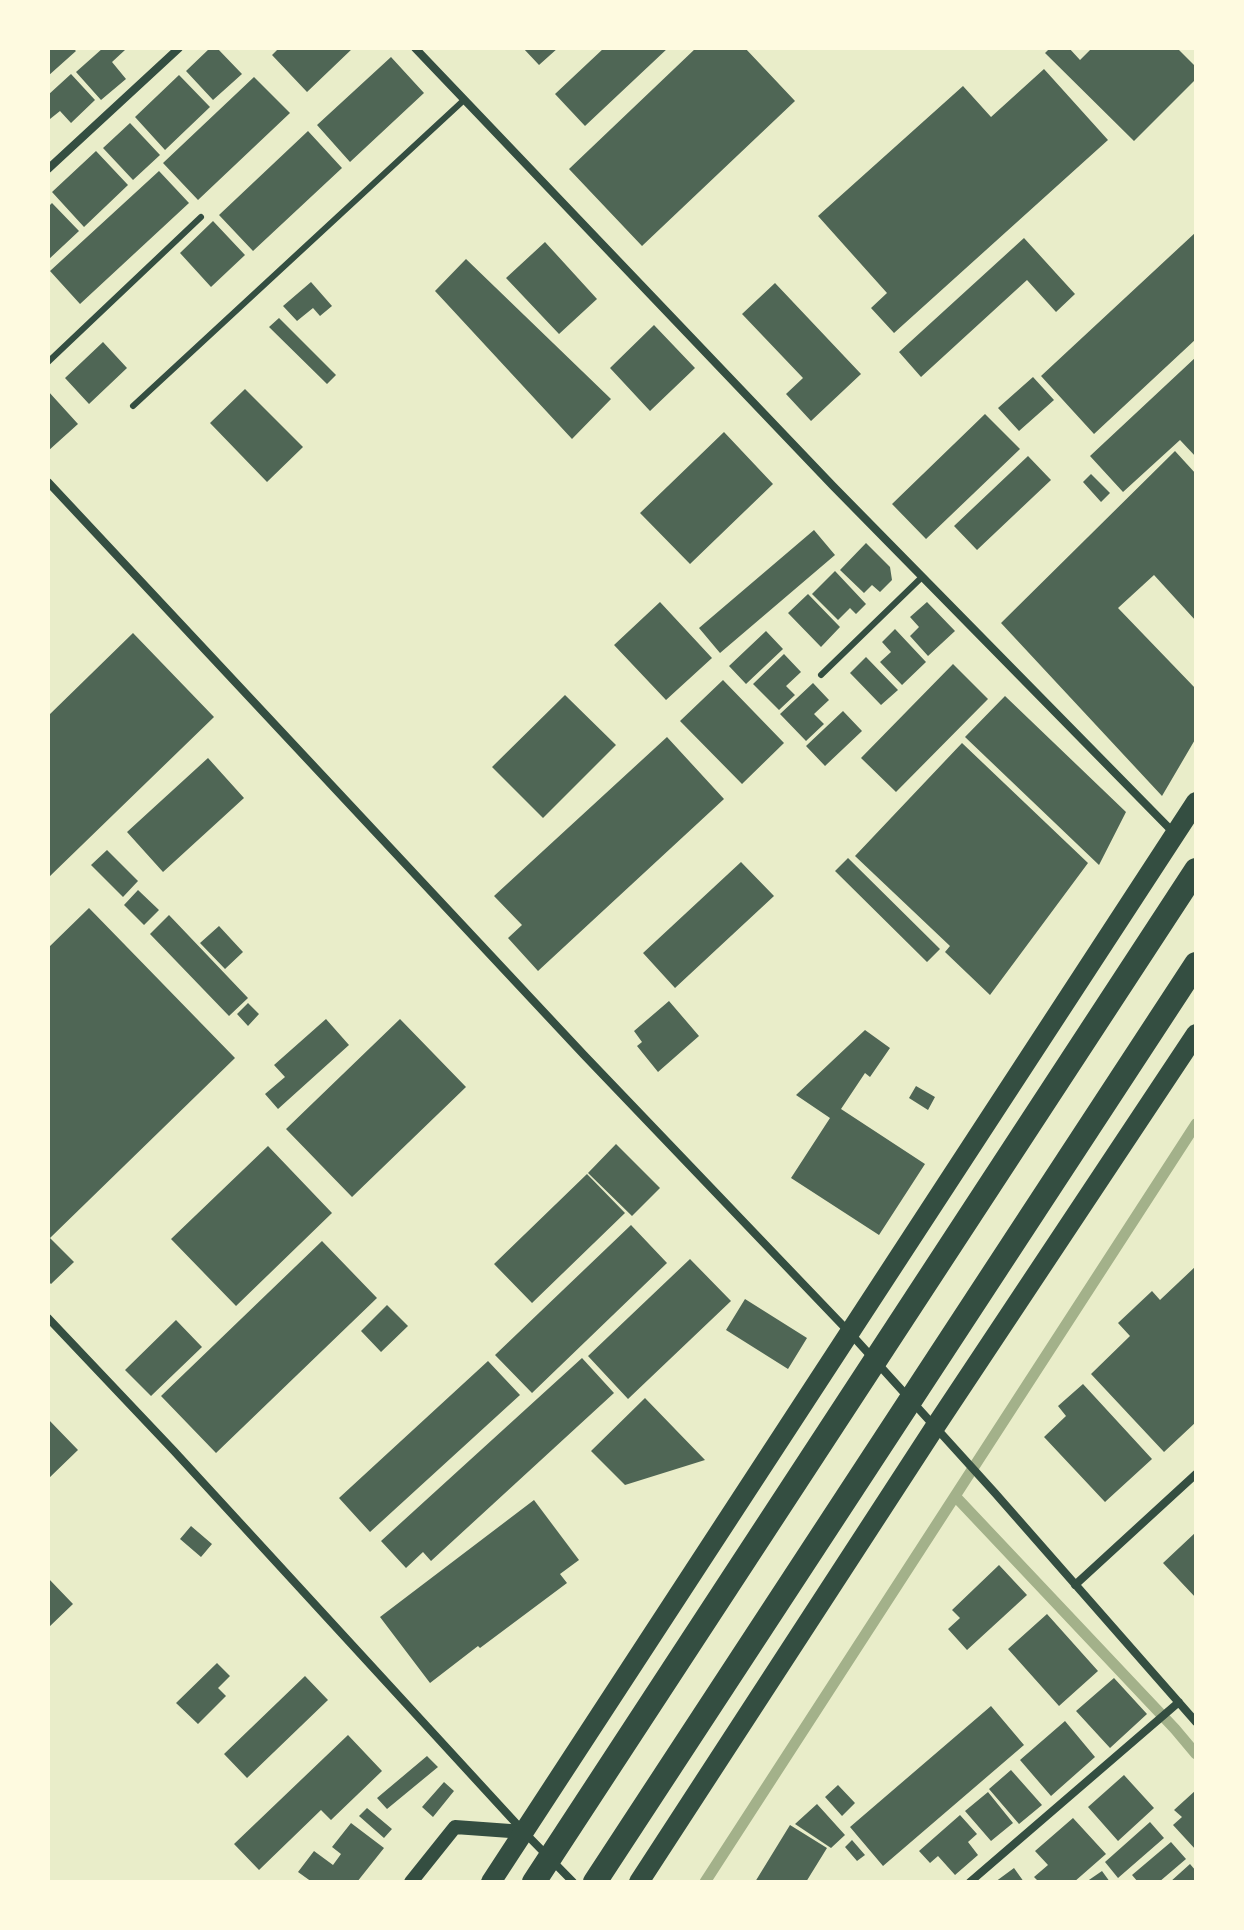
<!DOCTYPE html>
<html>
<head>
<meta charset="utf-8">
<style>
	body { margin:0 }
	#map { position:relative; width:1244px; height:1930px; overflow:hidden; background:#e9edc9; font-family:"PT Sans",sans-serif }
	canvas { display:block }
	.frame { position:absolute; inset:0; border:50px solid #fefae0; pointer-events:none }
</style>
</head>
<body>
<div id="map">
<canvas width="1244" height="1930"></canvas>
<div class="frame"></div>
</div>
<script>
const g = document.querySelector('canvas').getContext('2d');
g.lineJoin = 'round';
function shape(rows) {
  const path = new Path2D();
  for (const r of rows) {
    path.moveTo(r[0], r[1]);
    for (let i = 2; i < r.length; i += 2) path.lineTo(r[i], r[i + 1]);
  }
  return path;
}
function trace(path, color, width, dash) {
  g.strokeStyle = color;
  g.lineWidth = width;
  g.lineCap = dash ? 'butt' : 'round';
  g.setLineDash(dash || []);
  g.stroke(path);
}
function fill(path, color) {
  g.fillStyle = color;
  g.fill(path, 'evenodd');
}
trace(shape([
	[955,1496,1175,1729,1196,1754],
	[705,1882,1196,1124]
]), '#a3b18a', 11);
fill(shape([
	[48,48,73,48,76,51,48,76],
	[103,48,123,48,125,50,112,62,126,79,101,100,76,72],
	[210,48,217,48,242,74,213,100,186,71],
	[279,48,353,48,307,92,272,55],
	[523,48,558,48,539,65],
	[604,48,668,48,585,126,555,94],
	[696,48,745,48,795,101,642,246,569,169],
	[1050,48,1069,48,1080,60,1092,48,1177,48,1196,67,1196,79,1134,141,1045,53],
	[391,57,424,93,350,162,317,125],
	[1044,69,1108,140,894,333,871,308,887,293,818,216,963,86,991,117],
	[71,74,95,100,71,123,60,111,50,119,48,117,48,95],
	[179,75,210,107,165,150,135,117],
	[254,77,290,113,198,200,163,163],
	[130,123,160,155,133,180,103,148],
	[308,131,342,168,253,251,219,215],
	[96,151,128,185,84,227,52,192],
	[159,171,189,203,80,304,50,271],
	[52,203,79,231,48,260,48,207],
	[213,221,245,255,211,287,180,253],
	[1196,232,1196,339,1094,434,1041,376],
	[1024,238,1075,294,1056,312,1027,280,921,377,899,352],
	[545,242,597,299,559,334,506,278],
	[466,259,611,399,572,439,435,291],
	[311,282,332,306,320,316,313,308,297,321,283,306],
	[775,283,861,374,811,421,786,394,803,378,742,314],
	[279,318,336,375,327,384,269,327],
	[654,325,695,368,650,411,610,368],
	[103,342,127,368,89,404,65,378],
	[1196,357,1196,457,1180,440,1123,492,1090,456],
	[1033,377,1054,400,1019,431,998,408],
	[245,389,303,447,267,482,210,423],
	[48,391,78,424,48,451],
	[985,414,1020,449,926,539,892,504],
	[724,432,773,484,690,564,640,513],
	[1175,451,1196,474,1196,621,1154,575,1118,608,1196,689,1196,738,1162,796,1001,623],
	[1028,456,1051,480,977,550,954,526],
	[1091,474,1110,493,1101,502,1083,482],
	[814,530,835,555,720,653,699,628],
	[866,543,890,567,892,580,880,592,872,585,864,593,840,570],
	[835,571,866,604,856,614,850,608,838,620,812,594],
	[808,594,840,627,821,647,788,613],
	[660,602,712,658,666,700,614,645],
	[927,602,955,631,928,656,910,636,919,627,910,617],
	[895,629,926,662,902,685,880,662,891,652,882,642],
	[766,631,783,649,746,684,729,666],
	[133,633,214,717,48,878,48,716],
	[784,654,801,672,786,686,795,695,779,710,753,684],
	[866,657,898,690,881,705,850,673],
	[953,664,988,699,896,792,861,758],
	[723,680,784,743,742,784,680,721],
	[813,683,829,700,814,714,824,724,806,741,780,714],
	[565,695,616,745,543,818,492,767],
	[1005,696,1126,812,1099,865,965,737],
	[843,711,862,731,825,766,806,746],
	[667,737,724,799,538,971,508,938,522,925,494,896],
	[962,743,1088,863,990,995,945,952,950,946,855,856],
	[208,758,244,798,163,872,127,832],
	[107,850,138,881,123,897,91,865],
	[848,858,940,949,927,962,835,871],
	[741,862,774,896,675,988,643,953],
	[138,890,159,910,144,925,124,905],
	[89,908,235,1058,50,1238,74,1262,51,1284,48,1281,48,948],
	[169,915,248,998,229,1016,150,934],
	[219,926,243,952,225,969,200,943],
	[669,1001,699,1036,658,1072,637,1046,642,1042,634,1031],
	[248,1003,259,1014,248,1026,237,1014],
	[326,1019,349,1045,278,1109,265,1094,285,1077,274,1065],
	[400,1019,466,1087,352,1197,286,1129],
	[865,1030,890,1048,870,1077,865,1073,841,1109,925,1164,879,1235,791,1178,830,1118,796,1095],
	[916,1086,935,1097,928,1110,909,1098],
	[616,1144,660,1188,632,1216,588,1173],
	[268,1146,332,1213,236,1306,171,1239],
	[587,1174,625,1213,532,1303,494,1264],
	[631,1225,667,1263,532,1393,495,1355],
	[322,1241,377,1298,216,1453,161,1396],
	[690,1259,731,1301,628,1399,588,1356],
	[1196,1266,1196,1422,1164,1452,1091,1374,1130,1336,1118,1323,1152,1291,1160,1300],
	[745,1299,807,1338,788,1369,726,1330],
	[387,1305,408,1326,381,1352,361,1331],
	[176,1320,202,1347,151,1396,125,1370],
	[582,1358,614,1393,431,1561,423,1552,406,1568,381,1541],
	[488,1361,520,1395,370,1532,339,1498],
	[1083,1384,1152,1459,1105,1502,1044,1437,1066,1416,1058,1406],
	[645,1398,705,1460,625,1485,591,1451],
	[48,1419,78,1450,48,1479],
	[534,1500,579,1560,560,1574,567,1583,480,1648,478,1646,430,1683,380,1617],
	[191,1526,212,1544,201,1557,180,1539],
	[1196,1532,1196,1598,1163,1563],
	[999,1565,1027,1595,967,1650,948,1629,960,1618,952,1610],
	[48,1578,73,1604,48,1628],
	[1047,1614,1098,1671,1059,1706,1008,1649],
	[217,1663,230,1676,218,1688,226,1696,198,1724,176,1703],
	[305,1676,328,1700,247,1778,224,1754],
	[1114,1678,1147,1714,1110,1748,1076,1711],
	[991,1706,1024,1745,883,1866,850,1827],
	[1065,1721,1095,1757,1051,1796,1020,1760],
	[348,1735,382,1771,331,1820,321,1810,259,1870,234,1844],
	[427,1756,438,1767,387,1809,377,1798],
	[1011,1770,1042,1805,1019,1824,989,1789],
	[1124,1775,1154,1808,1118,1841,1088,1807],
	[444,1782,454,1791,433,1817,422,1807],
	[838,1785,855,1803,842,1816,825,1797],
	[1196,1790,1196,1850,1173,1825,1182,1817,1174,1810],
	[988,1792,1013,1823,991,1841,965,1811],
	[817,1804,845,1835,831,1848,795,1824],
	[367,1808,392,1829,384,1838,359,1816],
	[960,1815,977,1834,968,1842,978,1855,955,1875,938,1856,930,1863,919,1851],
	[1073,1818,1106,1854,1074,1882,1039,1882,1034,1877,1048,1865,1035,1851],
	[1150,1822,1164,1838,1118,1878,1105,1862],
	[351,1823,384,1848,357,1882,312,1882,298,1872,314,1851,333,1865,341,1854,332,1847],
	[790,1825,827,1848,806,1882,755,1882],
	[852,1840,865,1855,857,1861,845,1847],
	[1171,1842,1186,1859,1159,1882,1138,1882,1132,1875],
	[1190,1864,1196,1871,1196,1882,1170,1882],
	[1014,1868,1024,1882,995,1882],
	[1102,1871,1110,1882,1086,1882]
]), '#4f6655');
trace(shape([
	[48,362,201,217],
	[133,406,464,100],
	[821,675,922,577]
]), '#344e41', 6);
trace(shape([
	[415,48,833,486,1173,832],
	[48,169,179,48],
	[48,482,584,1055,850,1333,995,1493,1196,1722],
	[48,1318,174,1451,524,1832,573,1882],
	[1075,1585,1196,1474],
	[970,1882,1179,1702]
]), '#344e41', 8);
trace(shape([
	[411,1882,455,1827,524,1832]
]), '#344e41', 14);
trace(shape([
	[491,1882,1196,802],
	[639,1882,935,1427,1196,1034]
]), '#344e41', 20);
trace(shape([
	[534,1882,1196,870],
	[595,1882,1196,964]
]), '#344e41', 24);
</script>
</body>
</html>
